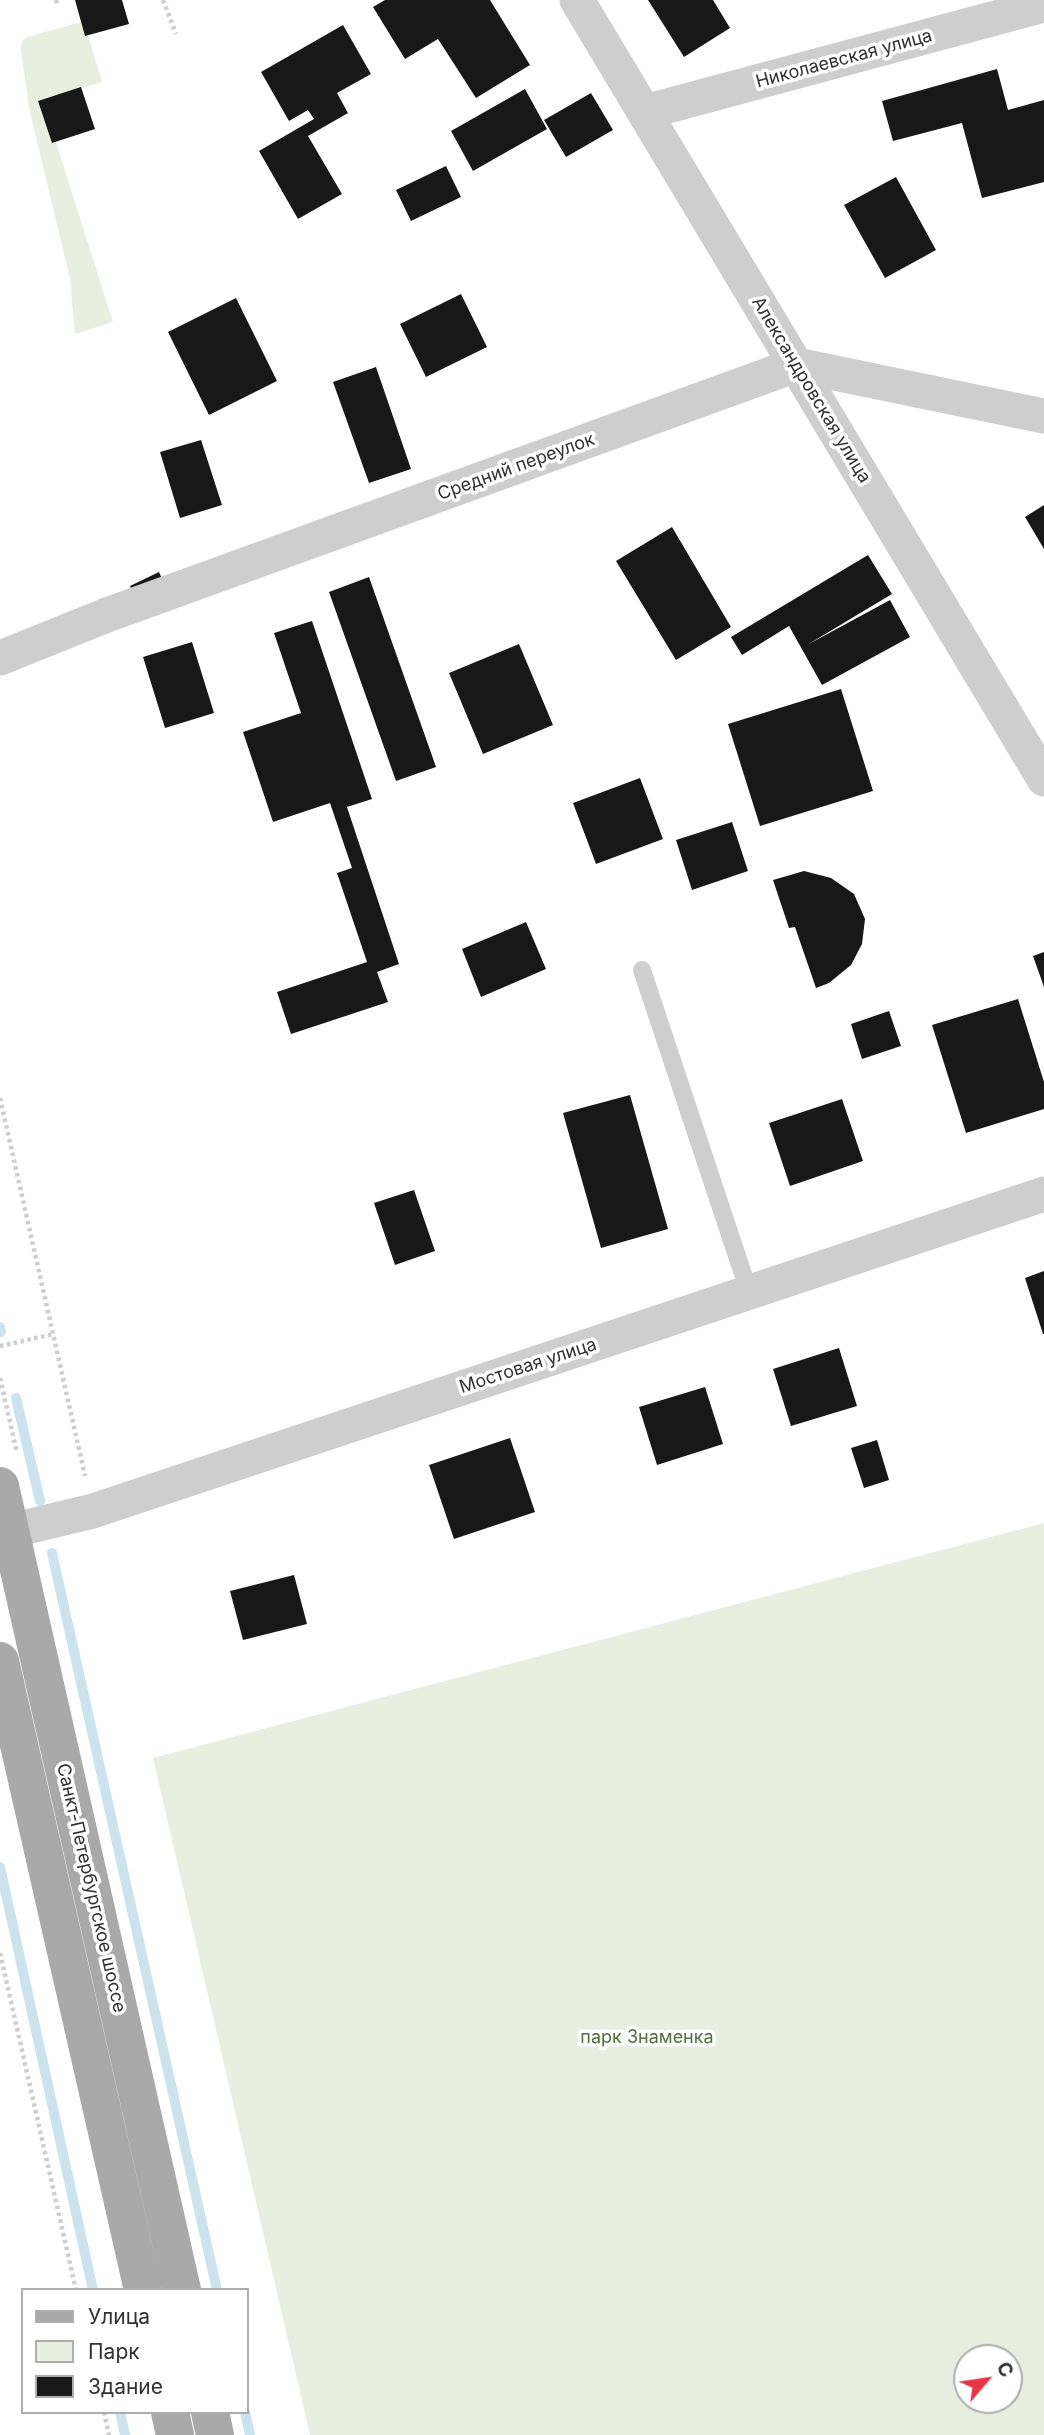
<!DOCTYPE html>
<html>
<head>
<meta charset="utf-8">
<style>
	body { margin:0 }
	#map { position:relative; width:1044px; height:2435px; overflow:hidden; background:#fff; font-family:Inter,sans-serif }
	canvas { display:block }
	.legend { position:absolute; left:21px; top:2288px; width:228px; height:126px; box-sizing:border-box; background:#fff; border:2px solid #adadad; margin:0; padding:9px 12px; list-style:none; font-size:21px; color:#313131 }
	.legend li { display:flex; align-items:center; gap:14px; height:35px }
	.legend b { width:35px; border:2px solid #adadad }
	.north { position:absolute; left:953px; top:2344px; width:70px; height:70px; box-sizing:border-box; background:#fff; border:2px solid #adadad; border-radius:50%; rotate:61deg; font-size:19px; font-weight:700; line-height:28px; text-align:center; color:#313131 }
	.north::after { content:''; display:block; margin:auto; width:24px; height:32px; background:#e73548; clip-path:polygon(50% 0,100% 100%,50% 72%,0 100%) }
</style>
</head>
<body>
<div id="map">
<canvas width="1044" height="2435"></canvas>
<ul class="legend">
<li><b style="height:9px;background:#a9a9a9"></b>Улица</li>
<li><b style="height:19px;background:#e8eee0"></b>Парк</li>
<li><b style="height:19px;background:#181818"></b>Здание</li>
</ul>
<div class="north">С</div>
</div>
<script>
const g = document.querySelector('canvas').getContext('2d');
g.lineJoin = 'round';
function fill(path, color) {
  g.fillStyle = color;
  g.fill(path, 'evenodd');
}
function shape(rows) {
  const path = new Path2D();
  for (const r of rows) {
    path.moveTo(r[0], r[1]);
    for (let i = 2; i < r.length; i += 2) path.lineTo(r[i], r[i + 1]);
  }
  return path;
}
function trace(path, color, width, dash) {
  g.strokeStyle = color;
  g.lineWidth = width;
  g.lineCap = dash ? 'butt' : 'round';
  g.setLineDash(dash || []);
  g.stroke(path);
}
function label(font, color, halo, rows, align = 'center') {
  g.font = font + ' Inter,sans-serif';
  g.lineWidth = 7;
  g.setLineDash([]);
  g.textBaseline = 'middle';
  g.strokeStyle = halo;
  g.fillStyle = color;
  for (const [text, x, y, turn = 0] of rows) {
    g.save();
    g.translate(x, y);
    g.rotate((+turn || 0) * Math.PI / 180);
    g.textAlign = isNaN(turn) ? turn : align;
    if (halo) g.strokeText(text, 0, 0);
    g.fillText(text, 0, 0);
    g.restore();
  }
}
fill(shape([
	[81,22,85,35,88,35,102,82,38,101,52,143,56,142,113,322,75,334,70,279,29,108,21,50,22,41,27,37],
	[1044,1523,1044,2435,310,2435,153,1758],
	[1009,2358,1009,2400,967,2400,967,2358]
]), '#e8eee0');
trace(shape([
	[0,1327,1,1332],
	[16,1398,40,1501],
	[52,1553,217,2290],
	[0,1867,93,2290],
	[120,2412,125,2435],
	[245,2412,250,2435]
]), '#cce2ed', 10);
fill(shape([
	[75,0,122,0,129,24,85,36],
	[385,0,490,0,530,65,476,98,438,39,405,59,373,7],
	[648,0,713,0,730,28,684,57],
	[343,25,371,74,337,93,348,113,308,136,342,194,298,219,259,151,314,119,308,110,289,121,261,72],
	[997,69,1008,110,1044,100,1044,182,982,198,962,123,893,141,882,101],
	[81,87,95,129,52,143,38,101],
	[525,89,547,129,473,171,451,131],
	[591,93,613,130,566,157,544,120],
	[446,166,461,197,411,221,396,190],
	[896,177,936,250,885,278,844,205],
	[461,294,487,347,426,377,400,324],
	[236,298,277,381,209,415,168,332],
	[376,367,411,469,369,483,333,382],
	[201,440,222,505,180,518,160,452],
	[1044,505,1044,549,1025,517],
	[672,527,731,627,676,660,616,561],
	[868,555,892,594,807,645,890,600,910,637,822,685,789,626,742,655,731,637],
	[159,572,167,590,137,603,130,586],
	[369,577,436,767,396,781,329,592],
	[312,621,372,799,347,807,399,964,377,972,388,1002,291,1034,277,992,367,962,337,873,352,868,330,803,273,822,243,732,301,713,274,633],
	[192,642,214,713,165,728,143,657],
	[519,644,553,725,483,754,449,673],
	[841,689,873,791,760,826,728,724],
	[640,778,663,839,596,864,573,803],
	[732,822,748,871,692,890,676,840],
	[804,871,831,878,854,894,865,919,862,944,851,965,829,983,816,988,795,927,789,928,773,880],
	[526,922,546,969,481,997,462,949],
	[1044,952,1044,987,1033,956],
	[1018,999,1044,1082,1044,1109,966,1133,932,1025],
	[889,1011,901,1046,862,1059,851,1024],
	[630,1095,668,1229,601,1248,563,1113],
	[842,1099,863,1161,790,1186,769,1123],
	[414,1190,435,1251,395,1265,374,1203],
	[1044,1271,1044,1334,1043,1334,1025,1278],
	[839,1348,857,1406,791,1426,773,1369],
	[705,1387,723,1444,657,1465,639,1407],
	[510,1438,535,1512,454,1539,429,1465],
	[877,1440,889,1480,864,1488,851,1448],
	[294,1575,307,1624,243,1640,230,1591]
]), '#181818');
trace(shape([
	[56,0,57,4],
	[163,0,176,34],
	[0,1098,85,1476],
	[0,1346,54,1334],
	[0,1378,17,1453],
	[0,1953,76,2290],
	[104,2412,109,2435]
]), '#cecece', 4.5, [3.5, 3.5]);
trace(shape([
	[642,970,749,1292]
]), '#cecece', 18);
trace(shape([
	[577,0,1044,779],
	[645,112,1044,5],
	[0,658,107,615,796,365,1044,416],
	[10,1531,93,1511,1044,1194]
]), '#cecece', 35);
trace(shape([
	[0,1486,182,2290],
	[0,1661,143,2290],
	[170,2412,175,2435],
	[210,2412,215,2435]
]), '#a9a9a9', 38);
label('18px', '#313131', '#fff', [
	["Николаевская улица",844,59,-15],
	["Александровская улица",811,390,59],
	["Средний переулок",516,467,-20],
	["Мостовая улица",528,1366,-18],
	["Санкт-Петербургское шоссе",91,1888,77]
]);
label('18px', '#566e3d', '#fff', [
	["парк Знаменка",647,2038]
]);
</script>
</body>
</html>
